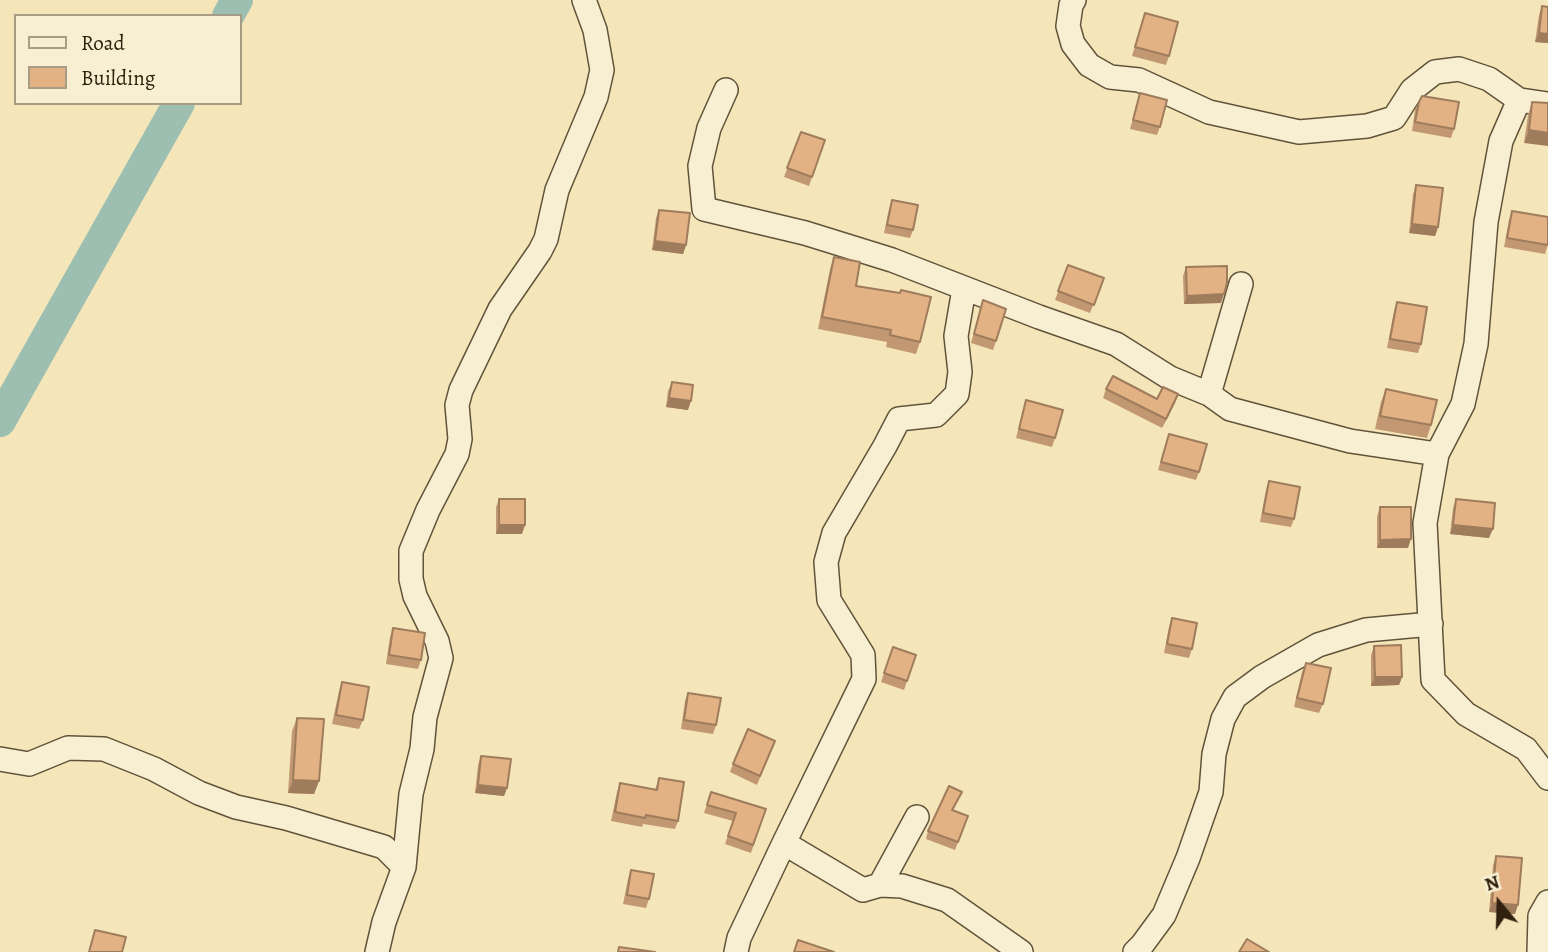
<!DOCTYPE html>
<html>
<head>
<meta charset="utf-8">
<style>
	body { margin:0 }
	#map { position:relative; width:1548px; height:952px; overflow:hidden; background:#f5e6ba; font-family:Alegreya,serif }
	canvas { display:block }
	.legend { position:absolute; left:14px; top:14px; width:228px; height:91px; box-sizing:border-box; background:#f8efd2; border:2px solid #a89d84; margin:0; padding:9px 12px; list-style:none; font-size:21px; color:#30220f }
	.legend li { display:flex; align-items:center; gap:14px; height:35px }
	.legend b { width:35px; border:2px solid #a89d84 }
	.north { position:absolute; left:1464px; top:868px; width:70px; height:70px; -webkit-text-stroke:5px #f8efd2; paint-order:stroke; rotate:341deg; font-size:19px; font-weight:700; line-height:28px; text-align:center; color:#30220f }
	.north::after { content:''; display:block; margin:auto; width:24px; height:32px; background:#30220f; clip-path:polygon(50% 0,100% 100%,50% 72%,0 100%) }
</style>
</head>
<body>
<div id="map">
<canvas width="1548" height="952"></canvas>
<ul class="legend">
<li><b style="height:9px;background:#f8efd2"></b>Road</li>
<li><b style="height:19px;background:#e2b184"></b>Building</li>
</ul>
<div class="north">N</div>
</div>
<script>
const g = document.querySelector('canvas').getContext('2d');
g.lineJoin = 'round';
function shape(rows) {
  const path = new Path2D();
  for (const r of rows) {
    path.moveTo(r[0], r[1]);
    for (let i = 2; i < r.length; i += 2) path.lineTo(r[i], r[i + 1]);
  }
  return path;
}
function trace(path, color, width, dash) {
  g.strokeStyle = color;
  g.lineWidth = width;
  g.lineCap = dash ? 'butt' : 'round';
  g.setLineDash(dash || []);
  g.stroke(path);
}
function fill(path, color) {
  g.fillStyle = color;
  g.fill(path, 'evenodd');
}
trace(shape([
	[228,16,237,0],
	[0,421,179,103]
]), '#9cbfb2', 32);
const minor = shape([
	[1074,0,1071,5,1068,26,1073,44,1089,65,1110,77,1139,80,1209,112,1299,132,1367,126,1394,118,1412,90,1435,72,1459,69,1489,79,1519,100],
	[726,90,709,128,700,166,704,209,805,233,892,260,1039,317,1116,344,1170,378,1209,394,1230,409,1350,441,1437,454,1425,523,1433,680,1466,714,1526,749,1548,778],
	[1209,394,1241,284],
	[1437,454,1463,404,1476,344,1486,222,1501,141,1519,100,1548,104],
	[0,759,29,764,68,748,104,749,154,769,199,793,236,807,286,818,384,847,404,867],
	[784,843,863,890,880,885,902,886,947,900,1021,952],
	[880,885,917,817],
	[377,952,384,922,404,867,411,794,422,749,425,717,441,658,437,641,415,596,411,579,411,551,428,510,457,454,460,439,457,405,461,390,500,309,540,251,546,239,557,190,596,97,602,70,595,30,584,0],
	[736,952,739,938,784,843,864,679,863,655,829,600,826,562,834,533,885,446,899,419,936,415,957,394,960,372,956,336,964,289],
	[1135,952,1142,945,1164,915,1188,858,1211,792,1214,754,1223,719,1235,697,1262,677,1318,645,1366,630,1431,624],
	[1539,952,1540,916,1548,902]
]);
trace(minor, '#61533a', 26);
trace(minor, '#f8efd2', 23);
fill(shape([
	[1542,6,1548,43,1535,42,1539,15],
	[1145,13,1169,56,1166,65,1132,56],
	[1140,93,1160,127,1157,135,1130,129],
	[1419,102,1454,129,1451,138,1412,131,1415,110],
	[1532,102,1548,103,1524,143,1528,115],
	[801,132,825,140,809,186,784,177],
	[1416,185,1438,227,1435,236,1409,233,1413,194],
	[892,200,913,230,910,238,884,233,889,209],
	[659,210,686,245,683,254,652,250,656,218],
	[1512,211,1548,244,1545,254,1504,247,1509,220],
	[834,257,856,286,900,293,920,342,916,354,886,347,887,342,818,329,830,269],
	[1068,265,1104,278,1090,313,1055,300],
	[1186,267,1221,303,1184,304,1183,276],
	[983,300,996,341,993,350,971,343],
	[1397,302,1421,344,1418,353,1387,348,1394,311],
	[672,382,688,410,666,407,668,391],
	[1106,389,1157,399,1175,403,1162,428,1103,398],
	[1386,389,1431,425,1427,438,1375,429,1381,402],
	[1026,400,1055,438,1052,447,1016,438],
	[1169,434,1199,472,1196,480,1158,470],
	[1269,481,1294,519,1291,527,1260,522,1266,490],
	[499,499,522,534,496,534,496,507],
	[1456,499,1489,538,1450,534,1453,508],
	[1380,507,1408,548,1377,548,1377,516],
	[1172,618,1192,649,1189,658,1164,653,1169,627],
	[393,628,421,660,418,669,386,664,390,637],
	[1374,646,1402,677,1399,685,1371,686,1371,655],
	[893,647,916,655,904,690,881,682],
	[1306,663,1323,704,1319,713,1294,707,1302,672],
	[342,682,363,720,359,729,332,724,339,691],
	[688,693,716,725,713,734,681,729,685,701],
	[297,718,319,781,314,794,288,793,292,731],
	[775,741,757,785,730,772,733,764],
	[481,756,507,788,504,796,475,793,478,765],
	[659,778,678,821,675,829,643,824,642,827,611,821,617,792,620,783,655,790],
	[711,792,766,809,751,853,725,844,733,821,704,813],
	[962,792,953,811,968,816,955,850,926,839,928,831],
	[1496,856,1515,914,1489,912,1493,865],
	[631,870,649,899,646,908,623,904,628,879]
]), '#c29872');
fill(shape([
	[1539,33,1548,34,1548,43,1535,42],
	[1529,130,1548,133,1548,146,1524,143],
	[1412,224,1438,227,1435,236,1409,233],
	[655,241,686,245,683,254,652,250],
	[1224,294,1221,303,1184,304,1187,296],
	[1178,394,1175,403,1162,428,1166,419],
	[669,398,691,401,688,410,666,407],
	[499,525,525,525,522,534,496,534],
	[1453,525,1493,529,1489,538,1450,534],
	[1411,539,1408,548,1377,548,1380,540],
	[1375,677,1402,677,1399,685,1371,686],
	[293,780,319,781,314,794,288,793],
	[478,785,507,788,504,796,475,793],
	[1492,903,1518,905,1515,914,1489,912]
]), '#9e7c5c');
const building = shape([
	[1542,6,1548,7,1548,34,1539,33,1542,6],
	[1145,13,1178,22,1169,56,1135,47,1145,13],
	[1140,93,1167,100,1160,127,1133,120,1140,93],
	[1422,96,1459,102,1454,129,1415,122,1419,102,1422,96],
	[1532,102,1548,103,1548,133,1529,130,1532,102],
	[801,132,825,140,812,177,787,168,801,132],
	[1416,185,1443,188,1438,227,1412,224,1416,185],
	[892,200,918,205,913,230,887,225,892,200],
	[659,210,690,213,686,245,655,241,659,210],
	[1512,211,1548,217,1548,245,1507,238,1512,211],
	[834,257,860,262,856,286,900,293,901,290,931,297,920,342,890,335,891,330,822,317,834,257],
	[1068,265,1104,278,1094,305,1058,291,1068,265],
	[1227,266,1227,283,1224,294,1187,296,1186,267,1227,266],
	[983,300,1006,309,996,341,974,334,983,300],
	[1397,302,1427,307,1421,344,1390,339,1397,302],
	[1113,376,1157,399,1163,387,1178,394,1166,419,1106,389,1113,376],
	[672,382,693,385,691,401,669,398,672,382],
	[1386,389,1437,400,1431,425,1380,416,1386,389],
	[1026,400,1063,410,1055,438,1019,429,1026,400],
	[1169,434,1207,444,1199,472,1161,462,1169,434],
	[1269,481,1300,487,1294,519,1263,513,1269,481],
	[499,499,525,499,525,525,499,525,499,499],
	[1456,499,1495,503,1493,529,1453,525,1456,499],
	[1380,507,1411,507,1411,539,1380,540,1380,507],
	[1172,618,1197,623,1192,649,1167,644,1172,618],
	[393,628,425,633,421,660,389,655,393,628],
	[1401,645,1402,677,1375,677,1374,646,1401,645],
	[893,647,916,655,907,681,884,673,893,647],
	[1306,663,1331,668,1323,704,1297,698,1306,663],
	[342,682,369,687,363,720,336,715,342,682],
	[688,693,721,698,716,725,684,720,688,693],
	[297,718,324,719,319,781,293,780,297,718],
	[748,729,775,741,760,776,733,764,748,729],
	[481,756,511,759,507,788,478,785,481,756],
	[659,778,684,782,678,821,646,815,645,818,615,812,620,783,657,790,659,778],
	[949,786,962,792,952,810,968,816,958,842,928,831,949,786],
	[711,792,766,809,753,845,728,836,736,813,707,805,711,792],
	[1496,856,1522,858,1518,905,1492,903,1496,856],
	[631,870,654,874,649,899,627,895,631,870],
	[95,930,126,937,122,952,89,952,95,930],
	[1247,939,1269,952,1239,952,1247,939],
	[798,940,834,952,794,952,798,940],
	[619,947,655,952,618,952,619,947]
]);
fill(building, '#e2b184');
trace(building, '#9e7c5c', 2);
</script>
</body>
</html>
